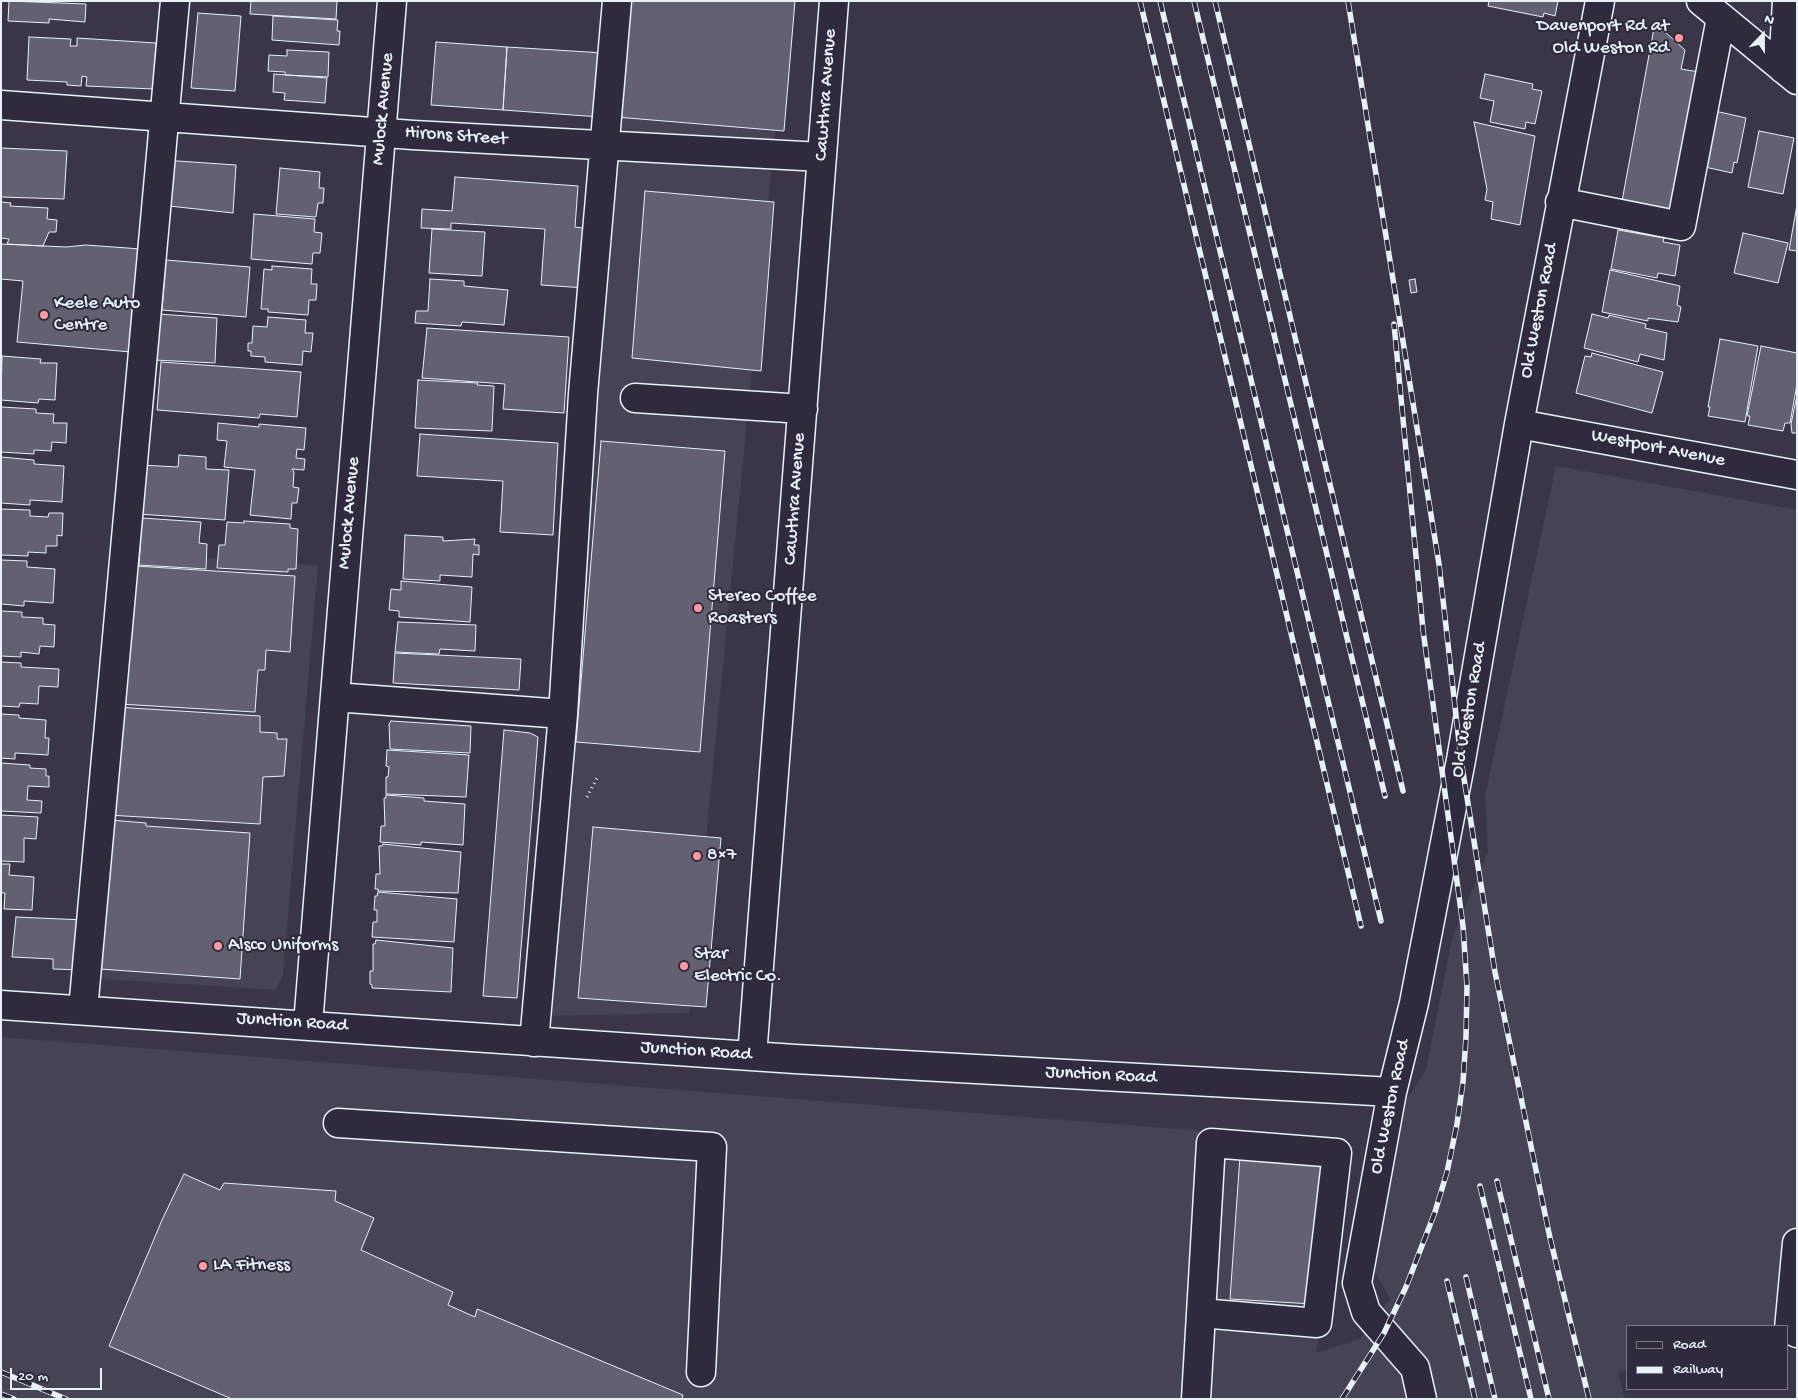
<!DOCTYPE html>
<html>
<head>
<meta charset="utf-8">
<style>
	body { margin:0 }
	#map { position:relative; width:1798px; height:1400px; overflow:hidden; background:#3a3648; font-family:"Gochi Hand",sans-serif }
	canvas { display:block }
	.frame { position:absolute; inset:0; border:2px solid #e8f1f8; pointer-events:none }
	.legend { position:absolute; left:1626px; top:1325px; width:162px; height:65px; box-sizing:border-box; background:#2f2a3d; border:1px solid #797a88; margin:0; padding:6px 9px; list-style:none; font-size:15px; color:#e8f1f8 }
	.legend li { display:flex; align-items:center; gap:10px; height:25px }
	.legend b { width:25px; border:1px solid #797a88 }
	.north { position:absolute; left:1738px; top:10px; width:50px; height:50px; -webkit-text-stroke:4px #2f2a3d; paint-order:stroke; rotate:22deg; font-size:14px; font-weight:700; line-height:20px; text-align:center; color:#e8f1f8 }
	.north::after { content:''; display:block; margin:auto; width:18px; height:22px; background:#e8f1f8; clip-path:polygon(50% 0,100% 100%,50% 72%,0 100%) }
	.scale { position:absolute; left:10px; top:1368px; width:92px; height:22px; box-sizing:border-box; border:2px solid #e8f1f8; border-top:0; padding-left:6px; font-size:15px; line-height:18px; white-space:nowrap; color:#e8f1f8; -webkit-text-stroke:4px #2f2a3d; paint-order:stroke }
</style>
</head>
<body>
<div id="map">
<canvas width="1798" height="1400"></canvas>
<div class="frame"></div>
<ul class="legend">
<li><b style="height:6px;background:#2f2a3d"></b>Road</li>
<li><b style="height:6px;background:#e8f1f8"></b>Railway</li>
</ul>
<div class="north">N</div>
<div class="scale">20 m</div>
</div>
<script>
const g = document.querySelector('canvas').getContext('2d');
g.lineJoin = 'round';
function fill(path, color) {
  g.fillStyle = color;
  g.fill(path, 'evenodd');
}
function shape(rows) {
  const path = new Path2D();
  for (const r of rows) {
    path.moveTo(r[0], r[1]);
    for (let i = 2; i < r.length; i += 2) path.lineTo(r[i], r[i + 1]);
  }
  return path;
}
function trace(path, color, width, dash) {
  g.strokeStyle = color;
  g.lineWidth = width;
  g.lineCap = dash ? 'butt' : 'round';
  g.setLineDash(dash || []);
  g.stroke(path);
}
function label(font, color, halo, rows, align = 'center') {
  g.font = font + ' "Gochi Hand",sans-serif';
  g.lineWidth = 4;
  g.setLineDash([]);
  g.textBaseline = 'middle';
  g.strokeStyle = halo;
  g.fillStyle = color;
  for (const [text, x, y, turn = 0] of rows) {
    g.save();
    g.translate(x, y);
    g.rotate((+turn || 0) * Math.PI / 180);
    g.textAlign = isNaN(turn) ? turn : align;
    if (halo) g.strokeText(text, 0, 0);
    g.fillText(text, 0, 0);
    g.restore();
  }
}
fill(shape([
	[622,1,788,1,689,1013,539,1016],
	[1556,466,1797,510,1797,1347,1787,1346,1787,1326,1627,1326,1627,1370,1618,1373,1625,1399,1,1399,1,1037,1346,1142,1316,1353,1360,1339,1390,1299,1373,1268,1407,1099,1426,1070,1452,939,1488,852,1485,796],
	[124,552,318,565,283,975,276,990,87,978]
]), '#464354');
const building = shape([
	[9,1,86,4,85,22,49,19,49,23,8,21,9,1],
	[251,1,337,1,336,19,250,14,251,1],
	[626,1,795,1,784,131,616,117,626,1],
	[1489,1,1558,1,1555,16,1544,13,1543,17,1488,6,1489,1],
	[198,13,241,16,235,91,191,88,198,13],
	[273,16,338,20,337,31,340,31,339,45,272,40,273,16],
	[1654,28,1665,32,1685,50,1681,69,1699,72,1672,211,1622,201,1654,28],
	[29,37,71,39,70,46,77,46,77,38,156,43,153,89,86,86,87,77,82,76,81,86,67,85,67,82,27,80,29,37],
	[436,42,507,47,503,110,431,105,436,42],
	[507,47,604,53,600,117,503,110,507,47],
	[287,50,329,52,328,77,285,75,285,72,268,71,269,55,287,56,287,50],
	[274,74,327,78,325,103,284,100,285,93,273,92,274,74],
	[1485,74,1533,84,1532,89,1542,91,1535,124,1526,122,1525,129,1490,122,1494,101,1480,98,1485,74],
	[1715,111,1746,118,1737,163,1734,162,1732,173,1705,167,1715,111],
	[1474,122,1535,136,1520,225,1491,219,1493,202,1485,200,1487,189,1474,122],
	[1759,131,1794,138,1783,194,1748,187,1759,131],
	[1,148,67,151,64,199,1,197,1,148],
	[163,160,236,165,233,213,160,205,163,160],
	[280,168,320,172,319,188,324,188,323,203,318,203,316,217,276,214,280,168],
	[455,177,578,186,575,227,590,229,586,288,541,285,545,229,451,223,451,229,421,228,422,209,452,211,455,177],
	[645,191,774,202,761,371,632,358,645,191],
	[1,202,11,203,10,206,48,208,47,219,57,220,56,232,49,232,43,246,7,244,9,239,1,238,1,202],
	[1797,205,1797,251,1789,250,1797,205],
	[254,214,315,219,314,232,322,233,320,253,313,253,312,264,251,259,254,214],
	[432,229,485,232,482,276,429,273,432,229],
	[1618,230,1664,238,1663,242,1680,245,1675,276,1658,273,1657,278,1611,269,1618,230],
	[1743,233,1788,243,1778,283,1734,273,1743,233],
	[1,244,66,247,86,245,141,249,131,352,17,342,23,281,1,279,1,244],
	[166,260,250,267,246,317,162,310,166,260],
	[272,266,312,269,311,284,317,284,316,300,309,300,308,315,268,312,268,309,261,309,264,269,272,270,272,266],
	[1610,270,1680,286,1677,305,1681,307,1678,322,1648,318,1648,321,1602,312,1610,270],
	[430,279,464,281,464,286,508,290,504,325,462,322,461,326,415,323,416,311,428,311,430,279],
	[1415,279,1417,292,1411,293,1409,280,1415,279],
	[158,314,217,318,215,363,155,360,158,314],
	[1592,314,1608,318,1609,315,1646,324,1645,328,1667,333,1664,360,1640,354,1638,362,1584,348,1592,314],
	[268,317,306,320,305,333,313,333,311,352,303,351,302,365,265,362,265,357,251,356,251,351,248,351,248,343,252,343,253,326,267,327,268,317],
	[427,328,569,337,564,413,503,409,505,384,422,378,427,328],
	[1720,339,1758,346,1745,422,1708,416,1710,407,1708,407,1720,339],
	[1761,346,1797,353,1797,384,1790,423,1785,423,1783,431,1748,425,1750,416,1747,416,1761,346],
	[1592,353,1663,372,1652,413,1576,393,1585,356,1591,357,1592,353],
	[2,356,41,359,40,363,57,363,55,400,39,399,38,403,1,400,2,356],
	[161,362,301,372,297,417,260,414,259,418,157,410,161,362],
	[418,380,478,383,477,385,494,386,492,431,415,428,418,380],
	[1797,395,1797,433,1792,433,1791,424,1797,395],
	[1,407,36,409,36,413,54,414,53,423,67,423,66,443,52,442,51,451,34,450,34,454,1,452,1,407],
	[218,423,259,427,259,424,306,428,304,450,297,449,296,458,305,459,304,470,292,469,294,472,293,487,299,488,297,503,292,503,291,519,250,515,255,470,224,467,227,441,217,440,218,423],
	[420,434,558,443,553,535,500,532,503,481,417,476,420,434],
	[601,441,725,451,700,752,576,742,601,441],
	[179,455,206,457,206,469,229,470,225,520,138,514,141,465,178,467,179,455],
	[1,457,34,460,34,464,64,466,62,502,30,500,30,505,1,503,1,457],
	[1,509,30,510,30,516,48,517,49,513,63,513,62,536,57,535,57,546,46,546,46,553,28,552,28,556,1,555,1,509],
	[142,518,201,522,199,543,207,544,206,569,139,565,142,518],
	[244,521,290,524,290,528,298,529,296,569,288,569,288,572,217,568,219,545,225,545,227,522,244,523,244,521],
	[405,535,443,537,443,541,475,539,474,545,479,545,479,555,473,554,472,577,440,575,440,581,403,579,405,535],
	[1,560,27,561,27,567,55,569,53,603,24,601,24,606,1,604,1,560],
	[135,566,295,576,290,652,266,650,265,670,258,670,255,712,119,704,135,566],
	[401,581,472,587,470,622,399,617,399,611,389,610,391,589,401,590,401,581],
	[1,611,22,612,22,617,43,618,43,624,55,625,54,647,40,646,39,654,21,652,21,657,1,656,1,611],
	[398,622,476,625,475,651,440,649,439,654,395,652,398,622],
	[395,653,521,659,519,690,393,683,395,653],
	[1,662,21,663,21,667,59,669,58,687,39,686,38,704,20,703,19,707,1,706,1,662],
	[115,707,260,716,260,732,277,733,277,739,287,739,284,776,263,777,260,824,108,815,115,707],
	[1,714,19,715,19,718,46,720,45,738,49,738,48,755,15,753,15,759,1,758,1,714],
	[391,721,471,726,470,753,390,749,389,724,391,721],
	[504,730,530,733,538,737,517,998,483,996,504,730],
	[387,750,469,755,466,797,386,794,386,777,388,777,389,767,386,766,387,750],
	[1,763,30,765,30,768,46,769,46,776,49,776,49,787,28,786,27,800,42,801,41,813,1,811,1,763],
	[386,795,424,798,424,801,465,804,463,845,421,842,421,845,380,842,381,826,385,826,384,798,386,798,386,795],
	[1,815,38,817,36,839,24,838,24,862,1,861,1,815],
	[110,820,146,823,146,826,250,833,240,979,100,969,110,820],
	[593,827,721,838,706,1007,578,998,593,827],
	[383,844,461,852,458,893,378,891,378,889,375,889,376,874,380,874,379,846,382,846,383,844],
	[1,864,10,864,9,875,34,877,32,910,4,909,5,893,1,893,1,864],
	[378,892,457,899,454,942,372,937,373,922,377,922,377,910,374,910,375,896,377,896,378,892],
	[16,917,85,920,81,970,53,969,53,959,12,957,16,917],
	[376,940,453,948,451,992,372,988,372,985,370,984,370,971,373,971,373,944,375,944,376,940],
	[1240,1156,1322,1162,1312,1304,1230,1299,1240,1156],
	[184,1174,220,1190,224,1183,336,1191,335,1201,374,1218,361,1250,453,1292,448,1305,475,1317,477,1309,683,1395,682,1399,232,1399,109,1346,162,1220,184,1174]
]);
fill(building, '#636171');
trace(building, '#e8f1f8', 1);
const minor = shape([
	[1701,1,1797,80],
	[1783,69,1787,1],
	[1,105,413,135,822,157],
	[1560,202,1681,226,1721,18],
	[635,398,803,409],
	[1519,424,1797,475],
	[335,697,563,714],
	[1,1005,795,1059,1392,1092],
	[83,1010,175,1],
	[308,1024,392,1],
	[534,1042,563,714,583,394,617,1],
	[752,1056,834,1],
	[338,1123,712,1147,701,1372],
	[1797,1243,1789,1329,1797,1333],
	[1196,1399,1211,1143,1337,1153,1317,1323,1201,1313],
	[1422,1399,1415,1368,1366,1312,1357,1283,1392,1092,1414,1003,1461,760,1519,424,1600,1]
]);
trace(minor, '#e8f1f8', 31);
trace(shape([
	[587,797,597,778]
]), '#e8f1f8', 3, [1, 4]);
trace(minor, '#2f2a3d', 28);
const rail = shape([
	[1140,1,1361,926],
	[1160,1,1381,921],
	[1194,1,1385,796],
	[1215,1,1403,791],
	[1348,1,1439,564,1461,760,1495,972,1550,1238,1589,1399],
	[1497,1181,1549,1399],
	[1480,1186,1531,1399],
	[1466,1277,1495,1399],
	[1447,1281,1475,1399],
	[1,1372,66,1399],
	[1,1394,14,1399],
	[1342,1399,1384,1333,1406,1287,1435,1212,1447,1172,1457,1124,1463,1082,1466,1037,1467,987,1463,926,1423,630,1394,324]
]);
trace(rail, '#e8f1f8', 5.5);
trace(rail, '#2f2a3d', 4, [11]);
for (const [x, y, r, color] of [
	[1679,38,5,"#ff9aa2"],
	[44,315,5,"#ff9aa2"],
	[698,608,5,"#ff9aa2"],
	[697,856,5,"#ff9aa2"],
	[218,946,5,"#ff9aa2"],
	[684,966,5,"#ff9aa2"],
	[203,1266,5,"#ff9aa2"]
]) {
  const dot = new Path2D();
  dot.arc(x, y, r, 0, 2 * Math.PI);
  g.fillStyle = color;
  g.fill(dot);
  trace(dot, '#2f2a3d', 2);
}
label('19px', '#e8f1f8', '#2f2a3d', [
	["Davenport Rd at",1669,27,"right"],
	["Old Weston Rd",1669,49,"right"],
	["Keele Auto",54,304],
	["Centre",54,326],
	["Stereo Coffee",708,597],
	["Roasters",708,619],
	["8×7",707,856],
	["Alsco Uniforms",228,946],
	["Star",694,955],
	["Electric Co.",694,977],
	["LA Fitness",213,1266]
], 'left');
label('19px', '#e8f1f8', '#2f2a3d', [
	["Cawthra Avenue",827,95,-86],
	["Mulock Avenue",384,109,-85],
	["Hirons Street",456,137,4],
	["Old Weston Road",1540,311,-79],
	["Westport Avenue",1658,449,11],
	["Cawthra Avenue",796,499,-86],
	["Mulock Avenue",350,513,-85],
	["Old Weston Road",1470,710,-80],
	["Junction Road",292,1023,4],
	["Junction Road",696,1052,4],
	["Junction Road",1101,1076,3],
	["Old Weston Road",1391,1107,-78]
]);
</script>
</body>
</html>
